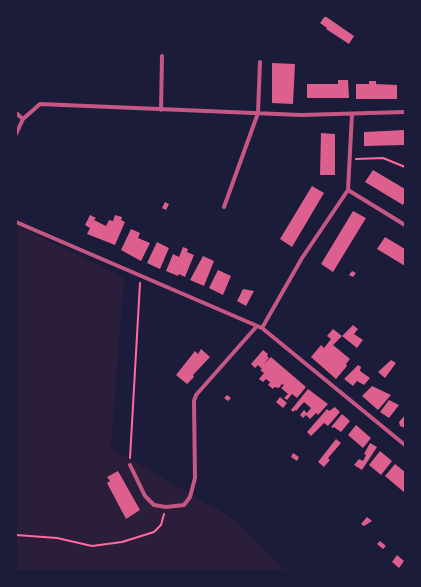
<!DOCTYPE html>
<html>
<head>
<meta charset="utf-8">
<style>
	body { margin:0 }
	#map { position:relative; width:421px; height:587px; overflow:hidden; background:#1b1b3a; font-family:Cabin,sans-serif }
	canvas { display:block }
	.frame { position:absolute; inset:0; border:17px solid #1b1b3a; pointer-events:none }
</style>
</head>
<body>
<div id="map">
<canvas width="421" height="587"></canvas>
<div class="frame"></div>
</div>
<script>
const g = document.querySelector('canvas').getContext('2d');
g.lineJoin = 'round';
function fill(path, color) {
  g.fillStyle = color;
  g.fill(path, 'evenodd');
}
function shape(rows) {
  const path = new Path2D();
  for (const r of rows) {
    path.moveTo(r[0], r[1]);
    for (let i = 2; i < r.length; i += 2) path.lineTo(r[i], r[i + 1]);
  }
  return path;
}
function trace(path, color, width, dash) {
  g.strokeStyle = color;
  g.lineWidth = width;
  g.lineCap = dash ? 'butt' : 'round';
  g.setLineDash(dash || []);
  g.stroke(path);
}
fill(shape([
	[16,225,124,277,111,448,234,519,286,571,16,571]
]), '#2a1e3b');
fill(shape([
	[325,16,354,36,349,44,326,29,327,28,320,23],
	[272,63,295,64,293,104,272,103],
	[338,80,348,80,349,98,307,98,307,84,338,84],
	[369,81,376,81,376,84,397,85,397,99,356,99,356,84,369,84],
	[405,130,405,145,364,146,364,132],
	[321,133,335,134,335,175,320,175],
	[373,170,405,189,405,201,403,205,365,182],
	[312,186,324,193,292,247,280,239],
	[165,202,169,204,166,210,162,208],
	[353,211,366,218,333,272,321,264],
	[90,215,96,218,94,220,106,226,109,220,113,221,115,215,122,217,121,220,125,222,115,245,87,234,90,228,85,225],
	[131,229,140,233,138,238,150,243,141,261,121,250],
	[385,237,405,249,405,266,377,249],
	[157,242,169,248,160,269,147,263],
	[183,247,188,249,187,252,194,255,185,277,179,274,178,276,166,271,173,254,179,257],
	[203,256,214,261,204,286,190,280],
	[218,270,231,276,223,295,209,288],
	[352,271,356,273,353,277,349,275],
	[243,289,254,291,246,306,237,301],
	[353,325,358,329,354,334,363,340,357,348,342,336],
	[333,329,342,336,333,345,350,359,346,364,347,366,336,379,311,357,321,345,324,348,331,339,327,336],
	[201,349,210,357,193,375,194,377,187,384,176,375,195,351,198,354],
	[263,350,268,354,267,356,269,358,263,365,271,357,306,387,297,398,292,394,287,400,284,398,288,394,281,388,284,385,282,384,279,388,274,387,273,389,268,385,270,382,266,379,263,382,259,379,264,373,260,370,262,369,258,365,255,368,251,364],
	[391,360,396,363,385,378,378,372],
	[358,365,361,367,360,371,370,378,364,385,357,381,353,386,344,379],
	[372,386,391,395,378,410,362,396],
	[308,389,328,404,318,415,316,413,310,419,306,415,303,418,300,415,304,410,307,413,311,408,304,402,296,411,295,410,293,412,291,410],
	[227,395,231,398,228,401,224,398],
	[280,397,287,403,283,408,276,402],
	[389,400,399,405,389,418,380,412],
	[335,407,340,412,328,426,324,423,311,436,307,432,327,409,329,411],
	[342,414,350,421,341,432,334,427,333,428,331,427],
	[405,415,405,428,400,426,399,422],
	[356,425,371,438,363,448,348,435],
	[336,439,341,443,328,458,330,460,324,467,318,462],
	[370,443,377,447,362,470,354,465,359,459,363,461,366,455,364,454],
	[380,451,392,461,381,475,369,465],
	[293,453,299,457,297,461,291,457],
	[395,464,405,472,405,493,385,476],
	[118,471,140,510,126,519,107,483,110,481,107,477],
	[367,517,372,521,364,526,361,524],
	[380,541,386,546,383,549,377,544],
	[397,555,404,561,399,568,392,562]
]), '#dd5f8e');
trace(shape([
	[356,159,383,158,405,167],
	[130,458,140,283],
	[16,535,57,538,92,546,122,542,154,532,161,525,164,514]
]), '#ff6b9d', 2);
trace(shape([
	[161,110,162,56],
	[16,113,23,119,40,104,301,115,405,112],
	[16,134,23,119],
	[348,190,405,225],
	[224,207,258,113,260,62],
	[16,222,262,328,405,445],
	[262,328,302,258,348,190,352,114],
	[130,465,145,496,154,505,166,507,184,505,190,497,195,478,194,401,196,395,257,326]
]), '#c65784', 4);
</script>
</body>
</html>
